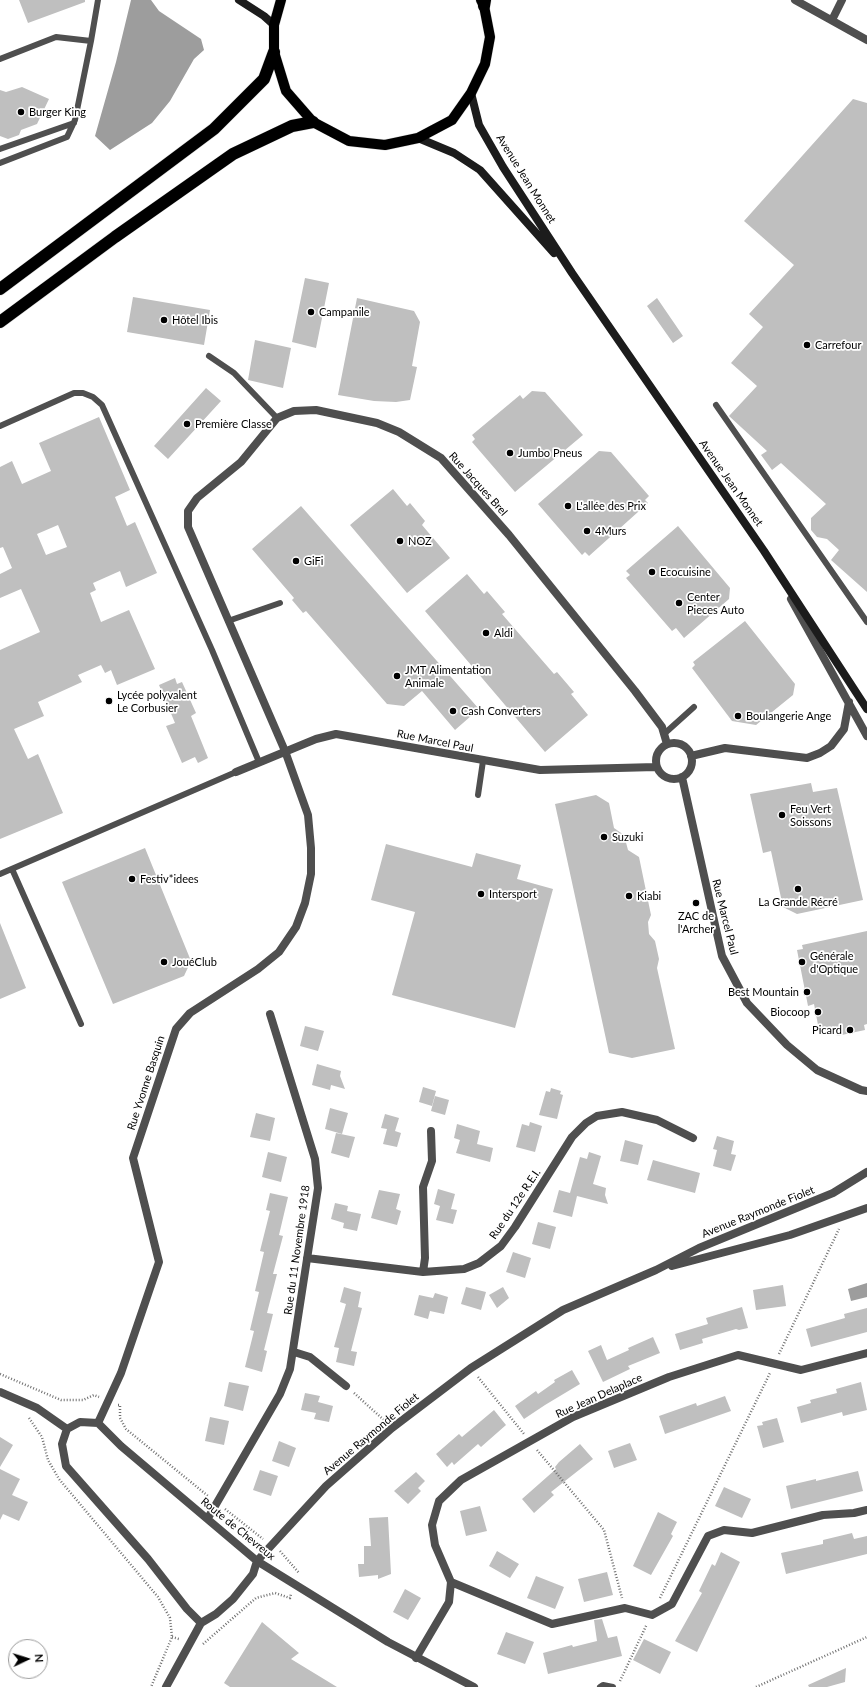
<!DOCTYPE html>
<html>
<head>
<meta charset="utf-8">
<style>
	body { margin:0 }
	#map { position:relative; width:867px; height:1687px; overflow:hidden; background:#fff; font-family:Lato,sans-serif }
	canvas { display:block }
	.north { position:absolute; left:8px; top:1639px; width:40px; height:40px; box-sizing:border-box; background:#fff; border:1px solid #999; border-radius:50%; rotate:86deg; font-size:11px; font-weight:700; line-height:16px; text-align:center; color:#000 }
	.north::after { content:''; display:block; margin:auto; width:14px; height:18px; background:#000; clip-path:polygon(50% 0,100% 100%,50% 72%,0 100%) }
</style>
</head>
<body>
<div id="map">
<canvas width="867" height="1687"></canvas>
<div class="north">N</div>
</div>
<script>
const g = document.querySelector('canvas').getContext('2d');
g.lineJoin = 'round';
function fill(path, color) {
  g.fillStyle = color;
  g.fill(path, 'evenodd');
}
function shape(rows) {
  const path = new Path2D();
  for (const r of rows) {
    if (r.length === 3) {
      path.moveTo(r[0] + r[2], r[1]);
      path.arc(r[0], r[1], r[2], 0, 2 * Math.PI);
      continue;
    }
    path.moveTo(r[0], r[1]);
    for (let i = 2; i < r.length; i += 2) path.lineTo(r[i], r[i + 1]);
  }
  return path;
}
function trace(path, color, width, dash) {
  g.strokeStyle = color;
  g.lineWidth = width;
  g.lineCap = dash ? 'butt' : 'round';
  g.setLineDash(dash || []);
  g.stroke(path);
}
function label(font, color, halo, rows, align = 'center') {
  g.font = font + ' Lato,sans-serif';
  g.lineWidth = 3.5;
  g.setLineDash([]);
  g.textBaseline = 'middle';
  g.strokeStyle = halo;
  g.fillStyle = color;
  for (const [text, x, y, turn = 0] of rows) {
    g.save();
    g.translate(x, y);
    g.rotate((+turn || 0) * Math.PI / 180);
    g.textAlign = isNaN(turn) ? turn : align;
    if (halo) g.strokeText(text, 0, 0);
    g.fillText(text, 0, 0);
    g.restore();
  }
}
fill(shape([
	[131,0,151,0,159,11,201,39,204,50,194,59,170,101,152,123,110,150,95,136,116,62],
	[867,1283,867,1297,851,1301,848,1289]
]), '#9d9d9d');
fill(shape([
	[19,0,85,0,85,2,28,23],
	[22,87,49,99,37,124,21,130,19,135,8,139,0,136,0,90,6,92],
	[853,99,867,103,867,592,831,560,839,550,827,539,817,537,811,530,811,518,826,504,781,463,772,470,761,455,767,451,729,416,757,386,731,363,763,327,749,314,794,265,744,221],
	[305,278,329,283,316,348,292,342],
	[133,297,210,310,204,345,127,332],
	[357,298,414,311,420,322,412,366,417,367,410,400,396,402,374,401,338,395],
	[657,298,683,336,673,343,647,306],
	[255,340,291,348,283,388,248,380],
	[206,388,221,401,168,459,154,446],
	[532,391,545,392,583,435,515,492,472,442,475,439,472,435,520,395,523,399],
	[99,417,130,490,115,497,127,526,135,522,157,573,126,587,120,571,93,583,96,590,90,593,101,622,129,610,155,669,117,685,111,670,105,673,101,665,78,675,82,682,38,702,44,716,14,729,28,759,38,754,63,813,0,839,0,650,40,632,21,589,0,598,0,574,12,568,3,547,0,548,0,467,12,461,22,484,51,471,39,443],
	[58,525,67,547,46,555,37,534],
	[599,451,611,452,649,496,645,500,648,503,589,556,585,552,582,555,538,504],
	[393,489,407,506,410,503,425,521,422,525,450,558,407,593,350,525],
	[301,506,479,709,455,730,422,691,404,706,387,704,306,611,303,613,292,600,294,598,252,549],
	[678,526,730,588,729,599,684,638,676,628,672,631,626,578,630,575,626,571],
	[467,574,484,594,487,591,505,612,502,614,554,674,557,672,574,692,571,694,588,715,545,752,425,611],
	[745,621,795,684,793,695,756,725,732,721,692,668,695,665,693,662],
	[175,678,177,684,182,682,196,713,191,716,208,758,198,763,195,757,182,763,166,726,175,723,159,685],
	[811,783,813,792,837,788,863,900,797,914,783,907,771,851,763,853,750,794],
	[596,795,609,803,614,828,624,835,628,850,639,857,651,915,648,922,649,934,655,941,659,959,657,968,675,1049,632,1058,609,1053,555,804],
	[386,844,472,867,476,853,521,865,517,879,553,889,515,1028,392,995,415,912,371,900],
	[145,848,191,961,184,976,113,1004,62,882],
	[0,923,26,988,0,999],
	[867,931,867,1024,864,1025,865,1030,837,1036,836,1031,828,1032,818,1025,814,1004,808,1006,797,950,803,949,802,945],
	[305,1026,324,1031,318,1051,300,1046],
	[317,1064,341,1071,340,1076,345,1089,331,1085,330,1090,312,1085],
	[423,1087,436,1091,432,1106,419,1102],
	[551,1088,561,1091,560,1094,563,1095,557,1119,539,1115,546,1091,550,1092],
	[435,1096,449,1100,445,1115,431,1111],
	[330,1108,348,1113,342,1134,325,1129],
	[256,1113,275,1118,270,1141,250,1137],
	[385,1114,399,1118,395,1131,401,1133,397,1147,383,1144,387,1129,381,1128],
	[530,1122,542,1126,535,1152,516,1147,522,1124,529,1126],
	[457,1124,480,1131,477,1144,493,1148,490,1162,456,1153,460,1140,454,1138],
	[336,1133,355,1137,349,1158,331,1153],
	[717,1136,734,1141,731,1154,736,1155,731,1171,713,1166,717,1150,713,1149],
	[625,1140,643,1145,638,1165,620,1161],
	[268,1152,287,1157,281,1182,262,1177],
	[589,1152,601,1156,593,1184,606,1188,605,1195,608,1204,577,1196,572,1217,553,1212,559,1190,570,1193,580,1157,587,1159],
	[653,1160,700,1173,695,1193,647,1180],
	[438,1189,455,1194,451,1209,457,1210,453,1224,436,1220,440,1206,434,1204],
	[379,1190,400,1194,396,1209,401,1211,397,1225,371,1218],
	[270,1193,288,1197,279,1235,283,1236,273,1274,277,1274,267,1313,273,1314,264,1350,267,1351,262,1372,245,1367,254,1331,250,1330,259,1292,255,1291,264,1252,260,1251,270,1211,266,1210],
	[335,1203,348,1206,347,1211,361,1214,357,1231,343,1228,344,1223,331,1219],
	[538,1222,556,1227,550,1249,532,1244],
	[513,1252,531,1258,525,1278,506,1272],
	[783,1285,786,1306,756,1310,753,1290],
	[344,1287,361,1292,358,1307,362,1308,351,1351,357,1352,354,1366,336,1362,339,1348,334,1347,346,1304,340,1302],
	[466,1287,486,1292,481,1310,461,1304],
	[503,1287,509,1298,497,1308,489,1295],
	[435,1293,448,1297,444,1314,430,1311,428,1319,414,1315,419,1295,433,1298],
	[742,1307,748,1328,739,1330,736,1329,702,1339,703,1343,680,1350,675,1334,708,1324,706,1318],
	[867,1308,867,1332,811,1347,806,1329,845,1318,844,1314],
	[653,1337,660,1353,628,1366,630,1369,603,1382,588,1351,601,1345,607,1360,629,1350,628,1348],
	[572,1370,580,1384,545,1405,524,1419,515,1406,536,1391,538,1394,555,1382,554,1380],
	[229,1382,249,1386,243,1411,224,1406],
	[861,1382,867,1410,843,1416,842,1412,801,1423,797,1407,811,1403,810,1400,837,1393,836,1389],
	[305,1393,320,1396,318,1402,333,1406,329,1422,314,1419,316,1413,301,1410],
	[725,1396,731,1411,665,1434,659,1416,696,1403,697,1406],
	[494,1410,506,1425,481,1447,478,1444,454,1465,452,1462,447,1467,436,1454,459,1434,462,1437],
	[210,1417,229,1421,224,1445,205,1441],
	[777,1418,784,1442,763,1448,757,1426,763,1425,762,1422],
	[0,1437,13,1445,0,1467],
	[279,1441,296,1448,289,1467,272,1461],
	[630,1443,637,1460,614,1468,608,1451],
	[580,1444,593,1459,551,1492,554,1495,534,1513,522,1499,556,1469,555,1467,559,1462],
	[0,1469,20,1479,12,1495,28,1502,19,1521,3,1514,0,1520],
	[260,1470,278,1476,271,1496,253,1490],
	[858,1471,863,1491,791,1509,786,1486,816,1479,816,1481],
	[416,1472,425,1481,418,1488,421,1491,408,1504,394,1491],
	[724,1487,751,1499,742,1518,715,1506],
	[480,1506,487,1531,466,1536,460,1511],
	[658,1512,677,1522,671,1534,673,1536,651,1575,633,1566],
	[388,1517,391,1574,378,1579,378,1575,359,1577,358,1564,364,1564,364,1546,371,1546,369,1518],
	[852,1533,854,1539,867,1536,867,1554,786,1574,781,1553,823,1544,823,1540],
	[497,1551,519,1564,510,1578,489,1566],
	[721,1552,740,1562,697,1652,675,1641,702,1593,699,1591,712,1564,715,1566],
	[607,1572,613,1595,584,1602,578,1579],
	[536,1576,564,1587,555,1609,527,1598],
	[405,1589,421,1598,408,1620,393,1612],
	[602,1619,608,1638,617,1636,622,1656,548,1674,543,1653,572,1645,573,1647,597,1641,594,1620],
	[262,1622,299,1653,291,1659,337,1687,230,1687,224,1683],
	[506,1632,534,1642,525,1664,497,1654],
	[644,1639,671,1652,660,1674,633,1660],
	[846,1668,845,1682,827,1687,809,1687,808,1685]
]), '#bfbfbf');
const primary = shape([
	[281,0,274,25,274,52,286,91,313,122,349,141,385,145,418,138,452,120,471,93,485,64,490,37,484,6,481,0]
]);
const highway = shape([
	[484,6,485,0],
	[0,289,214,129,264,79,274,52],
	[0,322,115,237,233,154,292,126,313,122]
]);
trace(primary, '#dbdbdb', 11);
trace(highway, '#dbdbdb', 13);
trace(shape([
	[779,1354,839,1229],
	[0,1374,61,1400,83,1400,94,1395,99,1397],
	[478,1377,524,1434],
	[354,1393,385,1421],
	[118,1405,120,1405,120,1418,126,1429,208,1496],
	[29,1418,42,1437,48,1460,59,1479,158,1597,170,1618,172,1637,151,1687],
	[537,1450,604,1530,622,1598],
	[225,1509,263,1539],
	[280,1551,299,1573],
	[660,1598,770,1373],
	[172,1637,179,1639],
	[203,1644,256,1598,275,1593,290,1598,291,1594],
	[620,1681,647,1624],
	[756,1687,867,1637]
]), '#717171', 2.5, [1, 2]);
trace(shape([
	[0,59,56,37,91,41,98,0],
	[0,149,74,123],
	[0,163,67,137,75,120,91,41],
	[209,356,234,373,277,418],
	[716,405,867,622],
	[0,426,74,393,83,393,93,397,102,405,212,650,259,762],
	[228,621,280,603],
	[664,734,694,707],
	[478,795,483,761],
	[12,869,81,1024],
	[0,874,236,772],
	[600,1687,603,1685,613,1687]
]), '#4f4f4f', 6);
trace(shape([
	[795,0,867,40],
	[832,20,842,0],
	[791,599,867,736],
	[674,761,18],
	[691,756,725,748,807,758,820,753,831,746,844,729,849,702],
	[236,772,316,739,336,734,540,770,656,767],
	[682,777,722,956,747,1003,787,1045,817,1070,861,1090,867,1091],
	[307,1258,423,1272,464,1269,479,1263,501,1246,515,1227,572,1137,586,1123,597,1116,622,1112,657,1120,693,1138],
	[672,1266,790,1235,867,1208],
	[423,1272,425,1258,423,1187,432,1161,431,1131],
	[294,1352,310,1357,346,1386],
	[0,1392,37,1408,67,1429],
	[98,1423,121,1373,159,1262,133,1158,176,1029,190,1013,258,969,279,952,296,927,305,903,311,874,311,848,308,815,285,751,188,527,188,511,197,498,241,462,277,418,294,411,316,410,377,423,399,432,441,458,509,535,635,691,662,727,667,744],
	[67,1429,80,1422,98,1423,121,1446,257,1561,388,1642,474,1687],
	[67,1429,62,1444,66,1466,148,1559,187,1609,201,1623],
	[208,1518,280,1394,290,1369,318,1188,315,1159,270,1014],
	[451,1582,552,1624,625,1608,652,1615,672,1604,708,1536,724,1530,752,1533,823,1515,854,1513,867,1510],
	[416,1658,449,1602,451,1582,435,1545,432,1525,439,1501,461,1480,573,1417,669,1377,738,1355,801,1370,867,1353],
	[166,1687,201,1623,216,1614,233,1599,253,1574,257,1561,326,1486,392,1428,471,1368,563,1310,656,1270,699,1248,833,1193,867,1172]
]), '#4f4f4f', 8);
trace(shape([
	[239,0,264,16,274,25],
	[471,93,479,125,503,167,572,273,764,551,867,709],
	[418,138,454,153,480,170,554,253]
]), '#1c1c1c', 8);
trace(primary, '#000', 10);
trace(highway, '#000', 12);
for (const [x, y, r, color] of [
	[21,112,4,"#000"],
	[311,312,4,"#000"],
	[164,320,4,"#000"],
	[807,345,4,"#000"],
	[187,424,4,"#000"],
	[510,453,4,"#000"],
	[568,506,4,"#000"],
	[587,531,4,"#000"],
	[400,541,4,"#000"],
	[296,561,4,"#000"],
	[652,572,4,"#000"],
	[679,603,4,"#000"],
	[486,633,4,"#000"],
	[397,676,4,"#000"],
	[109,701,4,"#000"],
	[453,711,4,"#000"],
	[738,716,4,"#000"],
	[782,815,4,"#000"],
	[604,837,4,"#000"],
	[132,879,4,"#000"],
	[798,889,4,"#000"],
	[481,894,4,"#000"],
	[629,896,4,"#000"],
	[696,903,4,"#000"],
	[164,962,4,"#000"],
	[802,962,4,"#000"],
	[807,992,4,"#000"],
	[818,1012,4,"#000"],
	[850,1030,4,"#000"]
]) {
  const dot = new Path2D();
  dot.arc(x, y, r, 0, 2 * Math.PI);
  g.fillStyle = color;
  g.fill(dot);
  trace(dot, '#fff', 1.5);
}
label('11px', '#000', '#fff', [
	["Burger King",29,112],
	["Campanile",319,312],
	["Hôtel Ibis",172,320],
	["Carrefour",815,345],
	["Première Classe",195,424],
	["Jumbo Pneus",518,453],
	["L'allée des Prix",576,506],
	["4Murs",595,531],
	["NOZ",408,541],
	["GiFi",304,561],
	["Ecocuisine",660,572],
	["Center",687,597],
	["Pieces Auto",687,610],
	["Aldi",494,633],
	["JMT Alimentation",405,670],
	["Animale",405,683],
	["Lycée polyvalent",117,695],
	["Le Corbusier",117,708],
	["Cash Converters",461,711],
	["Boulangerie Ange",746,716],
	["Feu Vert",790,809],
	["Soissons",790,822],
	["Suzuki",612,837],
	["Festiv*idees",140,879],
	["Intersport",489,894],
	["Kiabi",637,896],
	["La Grande Récré",798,902,"center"],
	["ZAC de",696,916,"center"],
	["l'Archer",696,929,"center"],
	["Générale",810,956],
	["d'Optique",810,969],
	["JouéClub",172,962],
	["Best Mountain",799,992,"right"],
	["Biocoop",810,1012,"right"],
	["Picard",842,1030,"right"]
], 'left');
label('11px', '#000', '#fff', [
	["Avenue Jean Monnet",526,179,58],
	["Avenue Jean Monnet",731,483,55],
	["Rue Jacques Brel",478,484,48],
	["Rue Marcel Paul",435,741,11],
	["Rue Marcel Paul",725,917,76],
	["Rue Yvonne Basquin",146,1083,-72],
	["Rue du 12e R.E.I.",515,1204,-56],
	["Avenue Raymonde Fiolet",758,1212,-22],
	["Rue du 11 Novembre 1918",297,1250,-82],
	["Rue Jean Delaplace",599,1396,-24],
	["Avenue Raymonde Fiolet",371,1434,-40],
	["Route de Chevreux",238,1529,39]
]);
</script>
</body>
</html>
